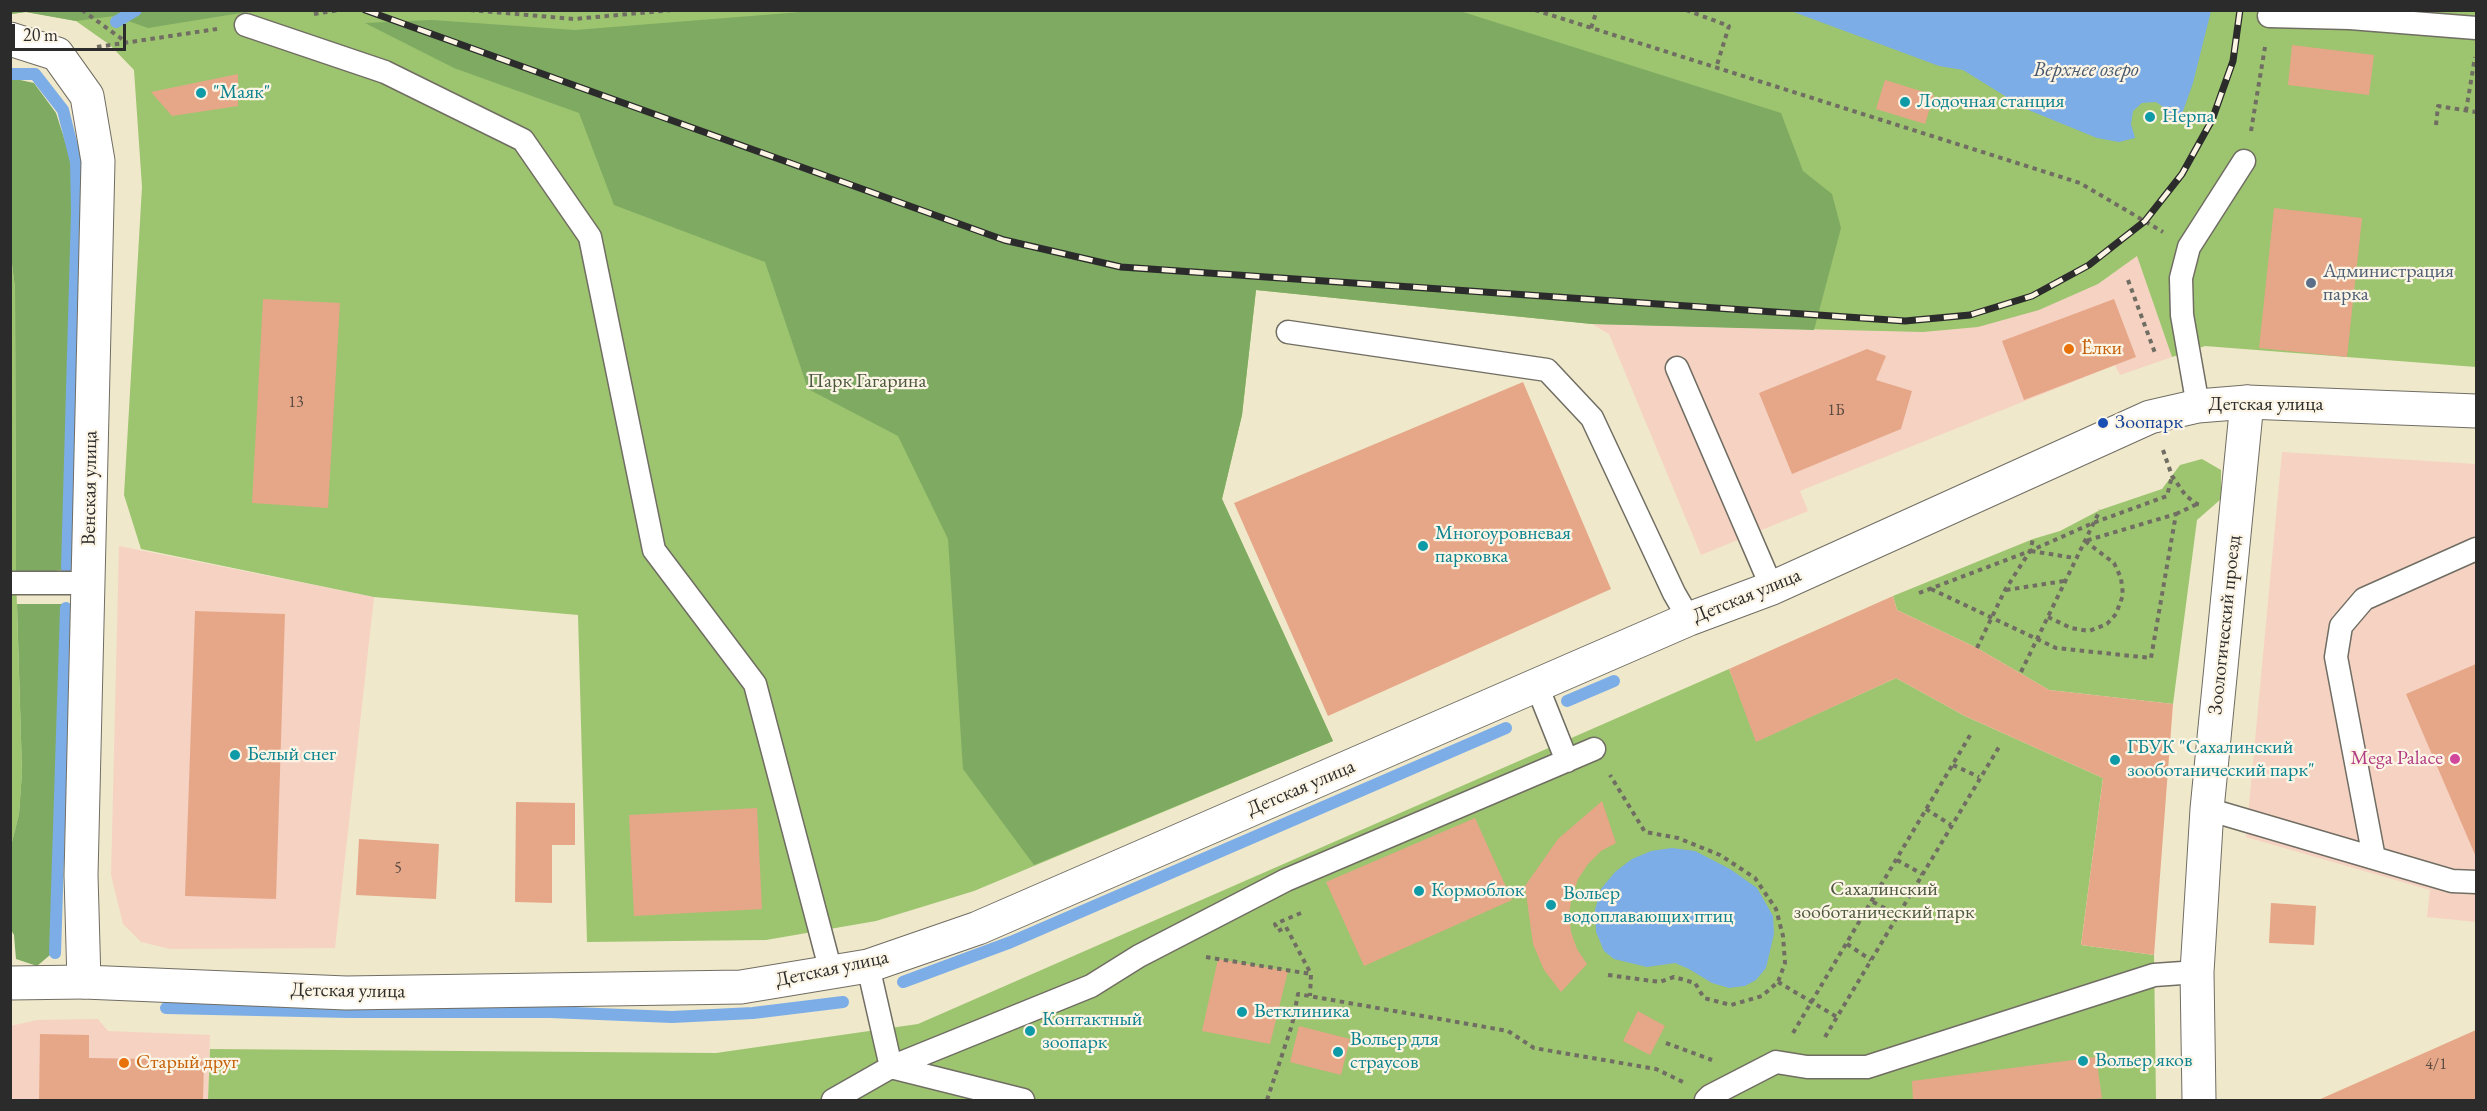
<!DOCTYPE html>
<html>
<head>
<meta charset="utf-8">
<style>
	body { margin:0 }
	#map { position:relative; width:2487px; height:1111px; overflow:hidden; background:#efe8cb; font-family:"EB Garamond",serif }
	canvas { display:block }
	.frame { position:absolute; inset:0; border:12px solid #2b2b2b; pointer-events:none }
	.scale { position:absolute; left:12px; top:24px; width:114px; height:27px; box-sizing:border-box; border:3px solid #2b2b2b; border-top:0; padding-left:8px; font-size:18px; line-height:21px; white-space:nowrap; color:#2b2b2b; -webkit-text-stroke:4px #fcf5e5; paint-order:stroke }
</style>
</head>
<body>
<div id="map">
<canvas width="2487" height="1111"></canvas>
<div class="frame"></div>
<div class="scale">20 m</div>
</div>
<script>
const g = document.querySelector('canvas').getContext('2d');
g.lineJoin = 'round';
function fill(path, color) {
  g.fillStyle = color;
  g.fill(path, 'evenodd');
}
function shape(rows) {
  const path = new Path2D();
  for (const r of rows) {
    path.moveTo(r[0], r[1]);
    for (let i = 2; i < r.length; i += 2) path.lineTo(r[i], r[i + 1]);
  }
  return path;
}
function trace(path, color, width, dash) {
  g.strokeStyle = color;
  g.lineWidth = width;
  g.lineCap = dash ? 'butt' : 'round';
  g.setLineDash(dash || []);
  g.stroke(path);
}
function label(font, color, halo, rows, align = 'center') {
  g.font = font + ' "EB Garamond",serif';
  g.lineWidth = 4.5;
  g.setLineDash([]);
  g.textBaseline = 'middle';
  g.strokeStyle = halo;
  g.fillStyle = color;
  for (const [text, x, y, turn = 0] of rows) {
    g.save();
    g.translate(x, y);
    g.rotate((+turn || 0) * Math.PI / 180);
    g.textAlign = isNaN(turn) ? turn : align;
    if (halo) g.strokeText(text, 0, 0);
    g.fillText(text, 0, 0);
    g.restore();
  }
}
fill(shape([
	[2137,255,2172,357,2120,375,2115,365,1800,491,1808,511,1701,555,1609,334,1592,324,1814,330,2098,284],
	[2282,452,2476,464,2476,922,2427,917,2430,890,2246,837],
	[119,546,374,597,335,948,170,949,141,942,123,924,111,875],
	[98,1019,108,1031,210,1035,208,1100,11,1100,10,1026,37,1020]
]), '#f6d2c3');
fill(shape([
	[11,10,2476,11,2476,367,2205,346,2172,357,2137,256,2098,284,2039,310,1978,327,1923,332,1592,324,1256,290,1242,415,1222,499,1333,741,974,891,876,921,766,940,587,942,578,615,374,597,141,549,124,495,142,187,134,70,110,45,76,21,26,12,11,14],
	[11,256,15,288,16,574,22,772,19,814,11,846],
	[2202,459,2221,470,2221,499,2197,520,2173,704,2049,690,1977,648,1897,610,1893,596,2033,539,2060,531,2100,510,2162,489,2180,465],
	[1729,669,1757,741,1896,678,1965,716,2103,778,2081,945,2154,955,2156,1100,208,1100,210,1049,716,1053,918,1024]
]), '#9dc46f');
fill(shape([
	[11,10,253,10,253,11,148,28,114,16,76,21,26,12,11,14],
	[826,10,1460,11,1781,113,1803,171,1832,194,1841,228,1814,330,1592,324,1256,290,1242,415,1222,499,1333,741,1034,865,963,769,948,539,898,436,808,389,765,262,614,205,579,113,454,68,365,23,432,20,575,30],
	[11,78,34,83,56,113,72,163,74,211,67,570,16,574,15,288,11,256],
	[17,604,66,604,56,910,50,955,37,966,16,959,14,935,11,930,11,846,19,814,22,772]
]), '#7eaa62');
fill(shape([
	[1791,11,2211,11,2193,83,2182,114,2172,123,2166,109,2156,102,2142,103,2133,111,2131,124,2135,138,2119,142,2097,138,2026,109,1963,70,1939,66],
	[1672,848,1695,851,1730,869,1757,888,1773,916,1774,934,1766,968,1756,980,1745,986,1729,988,1712,983,1689,969,1675,963,1647,967,1614,959,1604,951,1596,932,1595,910,1601,889,1615,872,1632,859,1651,851]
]), '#7cade7');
trace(shape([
	[116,22,136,10],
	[10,74,35,74,63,110,76,162,77,211,67,568],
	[1567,701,1614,681],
	[55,953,66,608],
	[903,982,1011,942,1506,728],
	[166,1008,348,1012,550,1012,672,1017,753,1013,843,1002]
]), '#7cade7', 12);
fill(shape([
	[2292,45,2374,55,2369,95,2288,85],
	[238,74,238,106,172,116,151,92],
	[1885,80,1934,95,1925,124,1876,109],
	[2274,208,2362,218,2347,357,2259,348],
	[263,299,340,303,328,508,252,503],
	[2114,299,2136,357,2024,400,2002,341],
	[1867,349,1886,356,1876,380,1912,391,1901,429,1792,474,1759,393],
	[1523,382,1611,589,1328,716,1234,503],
	[1893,596,1897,610,1977,648,2049,690,2173,704,2154,955,2081,945,2103,778,1965,716,1896,678,1756,742,1729,669],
	[195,611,285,614,276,899,185,896],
	[2476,664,2476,857,2406,694],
	[1602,801,1616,843,1601,851,1588,864,1578,879,1572,896,1569,914,1571,932,1577,949,1587,964,1561,992,1544,970,1533,944,1525,886,1558,839],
	[516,802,575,803,575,845,552,845,552,903,515,902],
	[757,808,762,909,634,916,629,815],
	[1475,818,1512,900,1364,966,1326,882],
	[359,839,439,844,436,899,356,895],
	[2271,903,2316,906,2314,945,2269,943],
	[1218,959,1288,971,1270,1044,1202,1031],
	[1638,1011,1665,1026,1650,1055,1623,1041],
	[1299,1026,1350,1039,1341,1075,1290,1062],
	[2476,1030,2476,1101,2316,1101],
	[40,1034,89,1035,89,1058,204,1060,203,1101,39,1101],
	[2096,1057,2102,1098,2085,1101,1913,1101,1912,1081]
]), '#e6a788');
const service = shape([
	[2269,16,2350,18,2476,28],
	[246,25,385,72,523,140,590,237,654,550,755,684,831,972],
	[1288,332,1547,370,1592,418,1674,593,1689,619],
	[1677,368,1772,588],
	[2198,406,2182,315,2181,278,2189,247,2244,161],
	[10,583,88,583],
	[1537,686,1567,761],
	[2207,809,2452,881,2476,882],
	[2374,858,2336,657,2341,626,2364,599,2476,549],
	[868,966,891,1067],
	[891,1067,1023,1100],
	[833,1100,891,1067,1091,986,1139,956,1286,880,1594,749],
	[1706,1100,1710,1096,1776,1062,1807,1067,1867,1067,2154,975,2197,972]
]);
const minor = shape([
	[10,983,84,982],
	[2199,1100,2197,972,2207,809,2247,402]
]);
const tertiary = shape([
	[10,39,57,54,87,96,98,161,81,875,84,982,346,993,741,987,868,966,978,928,1689,619,1772,588,2150,417,2198,406,2247,402,2476,411]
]);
trace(service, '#706d63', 25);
trace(minor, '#706d63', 35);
trace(tertiary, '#706d63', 35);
trace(shape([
	[82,10,126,42],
	[470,10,574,19,673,10],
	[1535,10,2080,183,2163,232],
	[1686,10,1729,26,1716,68],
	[314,14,340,10],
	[1591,28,1597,10],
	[97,47,217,29],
	[2466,111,2475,57],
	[2436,125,2438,106,2476,112],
	[2251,131,2265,47],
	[2128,280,2155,353],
	[2163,450,2172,476,2186,496,2197,504,2202,505],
	[2176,514,2197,504],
	[2031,551,2075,558],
	[1931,589,2056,648,2151,658,2176,514,2085,541],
	[2006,590,2064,581],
	[1919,593,2030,551,2093,523,2167,496,2172,476],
	[2048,617,2071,628,2089,631,2107,624,2116,614,2123,595,2121,578,2114,563,2085,541],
	[1977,648,2005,590,2030,551,2033,539],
	[2021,672,2100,510],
	[1953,765,1979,777],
	[1926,809,1951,825],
	[1897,860,1922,874],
	[1873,902,1898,915],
	[1301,913,1275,924,1278,931,1286,927,1311,974,1310,996],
	[1847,944,1871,960],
	[1206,957,1311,974],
	[1608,975,1660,982,1674,977,1695,983,1704,998,1731,1005,1762,996,1778,982,1785,963,1783,936,1776,909,1755,878,1720,855,1678,838,1645,832,1610,775],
	[1778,982,1837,1017],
	[1793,1033,1972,732],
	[1825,1037,1999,747],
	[1666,1043,1712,1060],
	[1267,1100,1292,1025,1298,994,1508,1031,1534,1048,1656,1069,1683,1082]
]), '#706d63', 4, [4.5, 4.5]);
trace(service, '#fff', 22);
trace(minor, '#fff', 33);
trace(tertiary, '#fff', 33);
const rail = shape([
	[365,10,1004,240,1121,267,1905,321,1970,315,2032,296,2089,265,2145,221,2182,174,2212,120,2233,61,2240,10]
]);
trace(rail, '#2b2b2b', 7);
trace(rail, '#fcf5e5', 4.5, [14]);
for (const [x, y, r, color] of [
	[201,93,6,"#0f9aa8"],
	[1905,102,6,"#0f9aa8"],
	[2150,117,6,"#0f9aa8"],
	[2311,283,6,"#5c6f8a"],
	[2069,349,6,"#e8710a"],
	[2103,423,6,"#1a4fb4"],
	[1423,546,6,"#0f9aa8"],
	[235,755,6,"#0f9aa8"],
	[2455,759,6,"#d1479c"],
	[2115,760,6,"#0f9aa8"],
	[1419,891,6,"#0f9aa8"],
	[1551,905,6,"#0f9aa8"],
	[1242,1012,6,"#0f9aa8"],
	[1030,1031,6,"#0f9aa8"],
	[1338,1052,6,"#0f9aa8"],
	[2083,1061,6,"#0f9aa8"],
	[124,1063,6,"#e8710a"]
]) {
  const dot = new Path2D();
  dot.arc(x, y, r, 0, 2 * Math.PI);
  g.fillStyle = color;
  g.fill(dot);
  trace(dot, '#fcf5e5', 2);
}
label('16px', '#5a4a42', null, [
	["13",296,403],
	["1Б",1836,411],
	["5",398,869],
	["4/1",2436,1065]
]);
label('20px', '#0d838f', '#fcf5e5', [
	["\"Маяк\"",213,93],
	["Лодочная станция",1917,102],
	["Нерпа",2162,117],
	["Многоуровневая",1435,534],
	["парковка",1435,557],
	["ГБУК \"Сахалинский",2127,748],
	["зооботанический парк\"",2127,771],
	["Белый снег",247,755],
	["Кормоблок",1431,891],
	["Вольер",1563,894],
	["водоплавающих птиц",1563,917],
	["Ветклиника",1254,1012],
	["Контактный",1042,1020],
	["зоопарк",1042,1043],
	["Вольер для",1350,1040],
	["страусов",1350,1063],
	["Вольер яков",2095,1061]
], 'left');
label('20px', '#4e5e75', '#fcf5e5', [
	["Администрация",2323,272],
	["парка",2323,295]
], 'left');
label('20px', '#c56008', '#fcf5e5', [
	["Ёлки",2081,349],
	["Старый друг",136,1063]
], 'left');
label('20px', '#4d593f', '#fcf5e5', [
	["Парк Гагарина",867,382],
	["Сахалинский",1884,890],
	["зооботанический парк",1884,913]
]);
label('20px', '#2b2b2b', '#fcf5e5', [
	["Детская улица",2266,405],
	["Венская улица",90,488,-89],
	["Детская улица",1747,596,-22],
	["Зоологический проезд",2225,625,-84],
	["Детская улица",1301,788,-23],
	["Детская улица",832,969,-12],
	["Детская улица",348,991,1]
]);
label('20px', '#164399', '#fcf5e5', [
	["Зоопарк",2115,423]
], 'left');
label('20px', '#b23c85', '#fcf5e5', [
	["Mega Palace",2443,759]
], 'right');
label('italic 21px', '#47586d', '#fcf5e5', [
	["Верхнее озеро",2086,70]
]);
</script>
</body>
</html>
